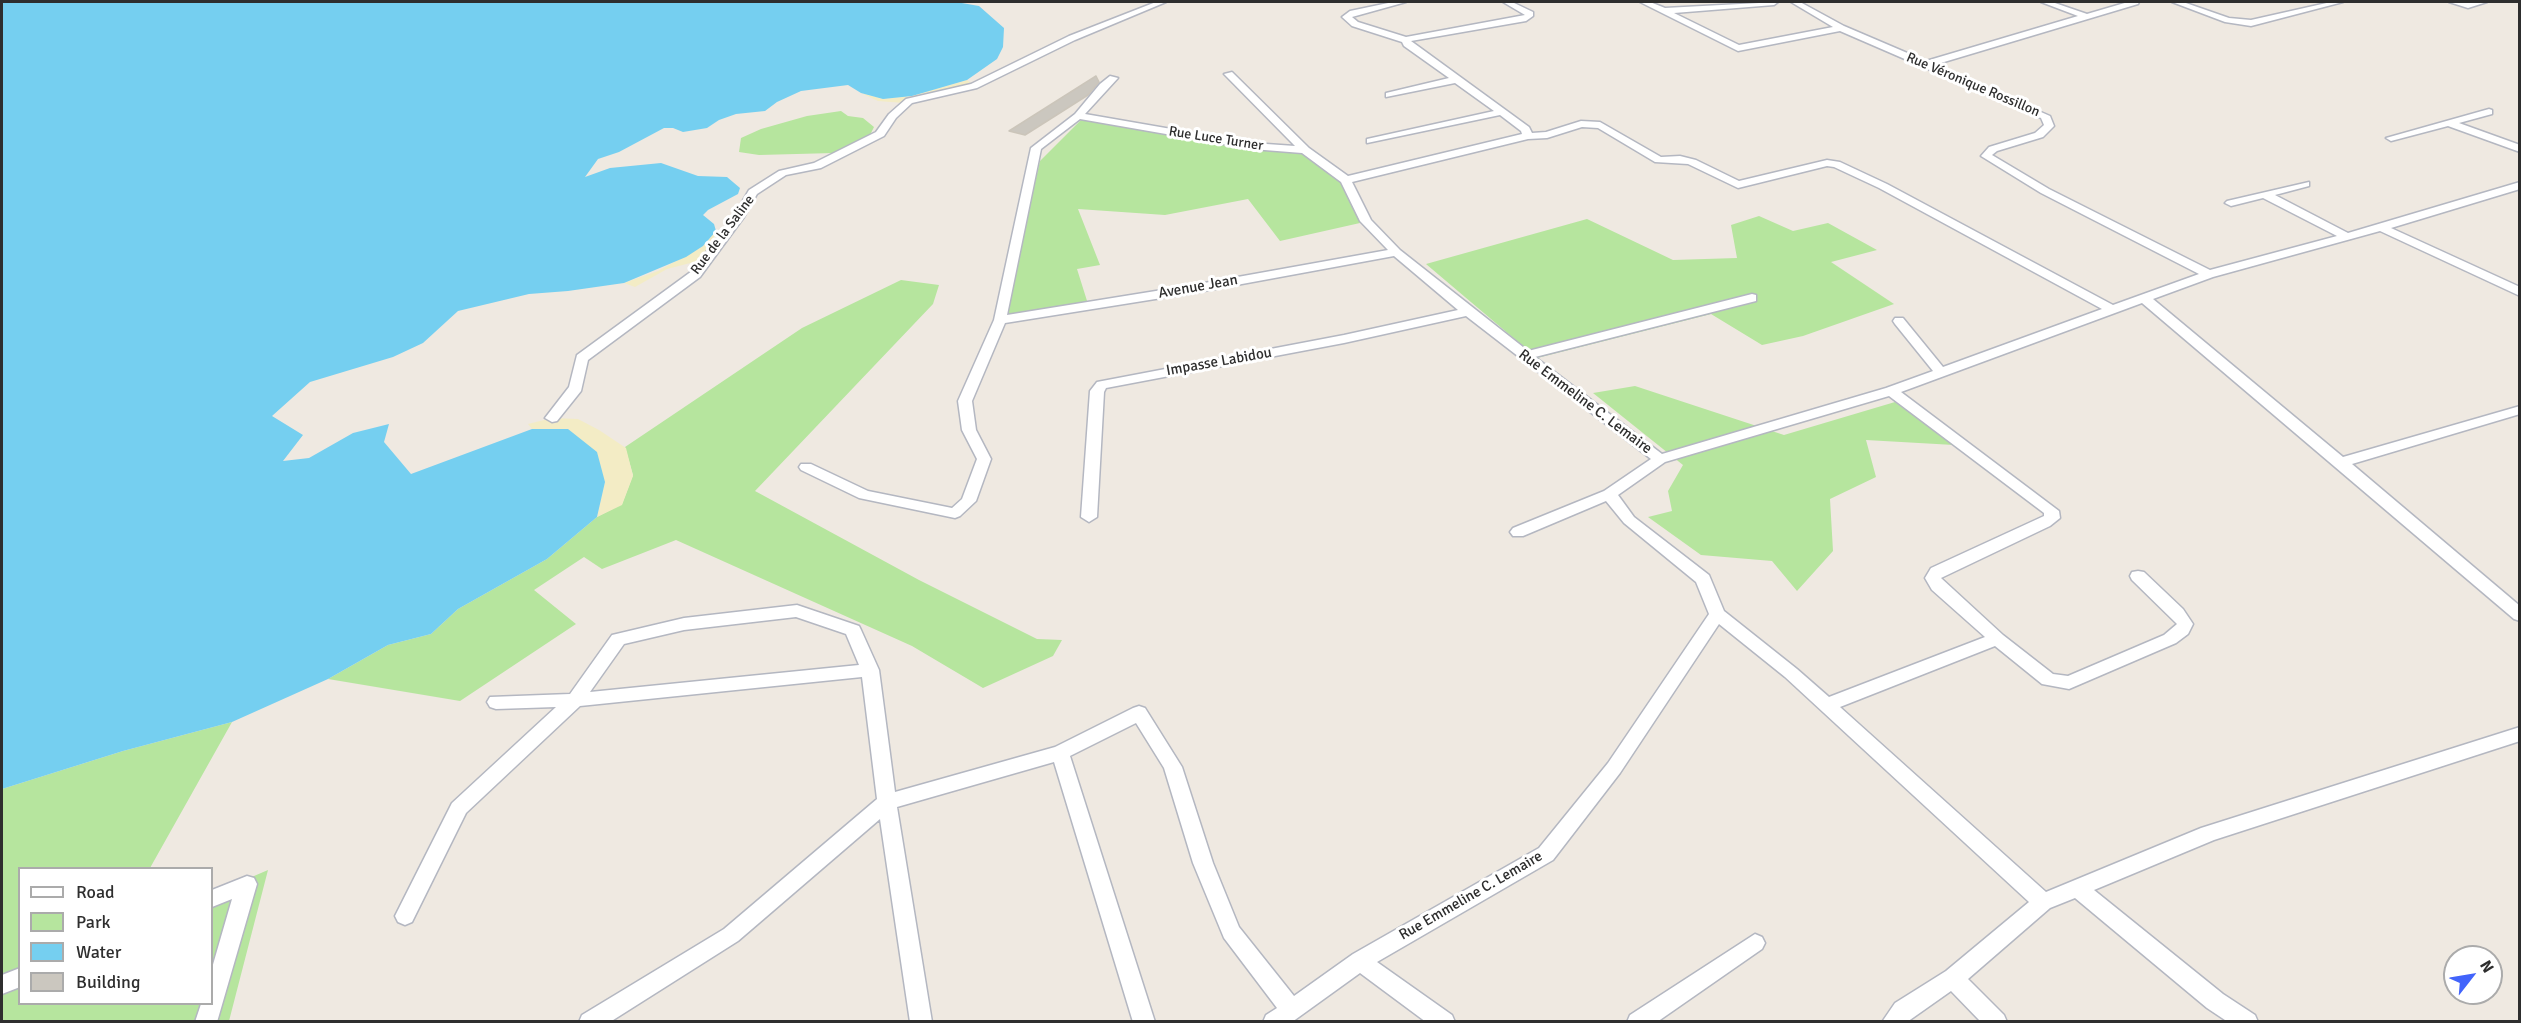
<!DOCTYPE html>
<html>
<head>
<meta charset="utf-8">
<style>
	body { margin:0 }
	#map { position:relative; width:2521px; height:1023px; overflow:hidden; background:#efe9e1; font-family:Signika,sans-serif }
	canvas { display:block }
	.frame { position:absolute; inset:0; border:3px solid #2e2e2e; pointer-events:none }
	.legend { position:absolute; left:18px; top:867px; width:195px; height:138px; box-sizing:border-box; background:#fff; border:2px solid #ababab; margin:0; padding:8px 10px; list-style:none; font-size:18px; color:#2e2e2e }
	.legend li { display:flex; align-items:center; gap:12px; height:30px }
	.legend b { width:30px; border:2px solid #ababab }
	.north { position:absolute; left:2443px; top:945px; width:60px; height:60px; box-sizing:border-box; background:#fff; border:2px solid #ababab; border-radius:50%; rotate:59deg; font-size:16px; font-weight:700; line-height:24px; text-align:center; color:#2e2e2e }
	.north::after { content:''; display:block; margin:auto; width:21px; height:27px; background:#4264fb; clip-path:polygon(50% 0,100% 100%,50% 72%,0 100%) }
</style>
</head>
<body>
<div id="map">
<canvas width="2521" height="1023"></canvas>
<div class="frame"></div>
<ul class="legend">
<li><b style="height:8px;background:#fff"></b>Road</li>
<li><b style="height:16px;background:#b6e59e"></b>Park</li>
<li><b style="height:16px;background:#75cff0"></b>Water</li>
<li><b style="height:16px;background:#cbc7bf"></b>Building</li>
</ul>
<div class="north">N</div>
</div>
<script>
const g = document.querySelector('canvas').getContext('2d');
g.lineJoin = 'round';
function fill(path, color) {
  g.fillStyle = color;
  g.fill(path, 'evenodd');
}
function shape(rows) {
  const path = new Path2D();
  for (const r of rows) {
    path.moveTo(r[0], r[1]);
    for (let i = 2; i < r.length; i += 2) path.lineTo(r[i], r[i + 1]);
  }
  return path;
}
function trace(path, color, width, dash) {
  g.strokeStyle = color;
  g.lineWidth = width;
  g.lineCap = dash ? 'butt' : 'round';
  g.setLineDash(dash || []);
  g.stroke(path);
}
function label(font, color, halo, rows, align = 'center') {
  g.font = font + ' Signika,sans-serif';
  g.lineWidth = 6;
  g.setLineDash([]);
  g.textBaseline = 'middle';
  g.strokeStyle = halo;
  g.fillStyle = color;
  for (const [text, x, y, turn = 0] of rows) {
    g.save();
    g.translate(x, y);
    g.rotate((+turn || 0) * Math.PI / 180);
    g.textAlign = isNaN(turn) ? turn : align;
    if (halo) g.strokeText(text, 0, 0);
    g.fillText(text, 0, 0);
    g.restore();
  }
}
fill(shape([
	[841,111,848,116,863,118,874,127,868,139,834,153,759,155,739,152,741,138,761,129,807,116],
	[1082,119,1304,152,1346,185,1360,223,1280,241,1248,199,1165,215,1078,209,1100,265,1077,269,1088,304,1004,316,1040,161],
	[1759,216,1793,231,1828,223,1877,250,1831,262,1894,304,1803,336,1762,345,1711,314,1537,358,1426,264,1587,219,1673,260,1737,258,1731,225],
	[901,280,939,285,933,304,755,491,919,580,1037,639,1062,640,1053,656,983,688,912,646,676,540,602,569,584,557,534,590,576,624,460,701,328,679,388,645,431,634,458,609,547,559,597,517,622,504,633,475,625,447,802,328],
	[1635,386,1784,435,1895,402,1954,445,1866,440,1876,477,1830,499,1833,551,1797,591,1772,561,1701,555,1648,517,1672,511,1668,491,1683,465,1593,393],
	[232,722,150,868,20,868,20,1004,212,1004,212,894,268,870,229,1021,2,1022,2,789,123,751]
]), '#b6e59e');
fill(shape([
	[967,80,971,83,942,96,904,103,878,101,861,93,883,99,912,96],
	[716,231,713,241,698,261,667,269,635,287,624,283,658,271,703,246],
	[552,418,578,419,599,430,626,448,633,476,622,505,597,517,605,482,568,429,532,429,528,424]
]), '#f3ecc5');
fill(shape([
	[2,2,956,2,979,6,1004,28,1003,47,997,59,967,80,912,96,883,99,861,93,848,85,801,91,777,102,765,111,736,114,719,120,707,128,683,132,673,128,664,128,619,152,598,159,585,177,610,168,661,163,698,176,727,177,740,188,738,194,708,210,703,215,714,224,716,231,703,246,686,257,624,283,568,291,529,294,458,311,423,343,393,357,310,382,272,416,303,435,283,461,309,458,353,433,389,424,384,442,411,474,532,429,568,429,597,452,605,482,597,517,547,559,458,609,431,634,388,645,328,679,232,722,123,751,2,789]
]), '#75cff0');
const building = shape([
	[1096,76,1099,82,1088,95,1055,116,1025,135,1009,131,1096,76]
]);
fill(building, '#cbc7bf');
trace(building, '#cbc5ba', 1.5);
const street = shape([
	[1156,2,1166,2,1075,40,977,88,912,103,896,118,884,136,821,168,786,175,757,194,744,217,700,277,588,360,581,391,557,421,552,422,545,418,569,387,577,355,692,271,735,214,749,190,779,171,814,163,876,132,889,114,906,99,971,84,1069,36,1156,2],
	[1393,2,1406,2,1352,17,1358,22,1406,37,1525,15,1503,2,1512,2,1533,12,1533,16,1526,21,1411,41,1529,127,1532,133,1546,132,1581,121,1600,122,1661,157,1680,156,1696,160,1739,181,1827,160,1840,162,1887,184,2113,305,2199,274,2041,193,1981,156,1989,147,2035,133,2044,125,2041,118,1840,31,1738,51,1640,2,1650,2,1665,8,1778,2,1774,5,1674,13,1739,45,1833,27,1791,2,1800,2,1844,26,1926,61,2078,16,2041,2,2052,2,2087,14,2128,2,2139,2,2138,4,1934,65,2050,116,2054,126,2043,137,1997,151,1992,155,2049,189,2210,270,2337,236,2263,198,2231,206,2225,203,2227,201,2309,182,2309,186,2275,195,2348,233,2520,182,2520,189,2391,228,2520,287,2520,296,2380,231,2213,277,2153,299,2343,457,2520,406,2520,414,2352,464,2520,606,2520,621,2514,619,2142,303,1901,392,2059,511,2060,518,2050,526,1941,578,2003,635,2053,674,2068,676,2164,635,2177,624,2132,580,2130,576,2132,572,2138,571,2144,572,2183,609,2193,624,2188,634,2176,643,2069,689,2042,684,1995,646,1840,707,2046,892,2201,828,2520,727,2520,741,2214,840,2094,890,2223,994,2255,1015,2258,1022,2228,1022,2207,1008,2075,898,2050,908,1968,979,2004,1015,2007,1022,1981,1022,1951,991,1907,1022,1882,1022,1895,1003,1946,971,2029,902,1785,677,1719,624,1620,773,1553,860,1377,962,1452,1015,1455,1022,1426,1022,1360,973,1292,1022,1263,1022,1266,1015,1277,1008,1224,938,1193,863,1164,768,1136,723,1070,756,1155,1022,1133,1022,1054,762,897,807,932,1022,910,1022,880,819,738,941,610,1022,579,1022,582,1015,724,929,877,799,862,677,580,706,466,813,412,922,405,925,398,922,395,916,452,803,556,707,496,709,490,707,487,702,490,697,570,694,612,635,684,618,797,605,859,626,861,630,879,670,895,792,1055,747,1133,708,1139,706,1145,708,1182,767,1213,863,1239,927,1294,996,1353,954,1539,848,1608,763,1709,614,1696,582,1624,523,1606,501,1523,536,1513,536,1510,532,1513,528,1604,491,1651,459,1466,316,1344,343,1106,388,1104,392,1097,517,1089,522,1081,517,1090,391,1097,382,1344,335,1458,310,1394,256,1193,293,1005,323,972,401,976,430,991,459,976,501,960,516,955,518,859,498,801,470,799,467,801,464,811,464,868,491,952,508,962,499,977,459,962,430,958,401,994,320,1031,148,1075,114,1100,84,1110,76,1118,78,1085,114,1252,143,1295,146,1224,74,1232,72,1309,148,1348,176,1522,134,1521,131,1500,115,1367,143,1367,139,1494,111,1455,83,1386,97,1386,93,1449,78,1404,46,1402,42,1352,26,1342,17,1350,11,1393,2],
	[1080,119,1252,149,1302,153,1341,182,1360,221,1388,250,1193,285,1007,315,1041,149,1080,119],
	[1582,127,1598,128,1655,162,1688,164,1738,188,1827,166,1834,167,1879,188,2102,309,1943,367,1903,318,1895,318,1893,321,1895,324,1933,371,1886,388,1662,454,1535,357,1756,301,1756,295,1752,294,1528,351,1400,250,1371,220,1352,182,1528,139,1547,138,1582,127],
	[1889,396,2044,513,2044,516,1931,568,1925,578,1932,590,1985,637,1829,697,1797,669,1724,611,1709,575,1634,517,1618,495,1665,462,1889,396],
	[796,617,846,634,859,665,590,692,624,644,684,630,796,617],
	[2172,2,2183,2,2229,18,2251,20,2331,2,2343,2,2251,26,2225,22,2172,2],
	[2449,2,2487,2,2468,8,2449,2],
	[2489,109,2492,110,2492,114,2459,123,2520,145,2520,152,2448,126,2391,141,2386,138,2489,109],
	[247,876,254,878,257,884,217,1022,195,1022,201,1004,212,1004,212,968,232,899,212,907,212,890,247,876],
	[1755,934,1762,937,1765,943,1762,949,1657,1022,1627,1022,1630,1015,1755,934],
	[20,968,20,987,2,994,2,975,20,968]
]);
trace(street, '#b4b7c1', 3);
fill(street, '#fff');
label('14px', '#2e2e2e', '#fff', [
	["Rue Véronique Rossillon",1973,85,23],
	["Rue Luce Turner",1216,139,9],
	["Rue de la Saline",723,235,-53]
]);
label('15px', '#2e2e2e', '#fff', [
	["Avenue Jean",1198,287,-10],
	["Impasse Labidou",1219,362,-10],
	["Rue Emmeline C. Lemaire",1585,402,37],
	["Rue Emmeline C. Lemaire",1471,896,-30]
]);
</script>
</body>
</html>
